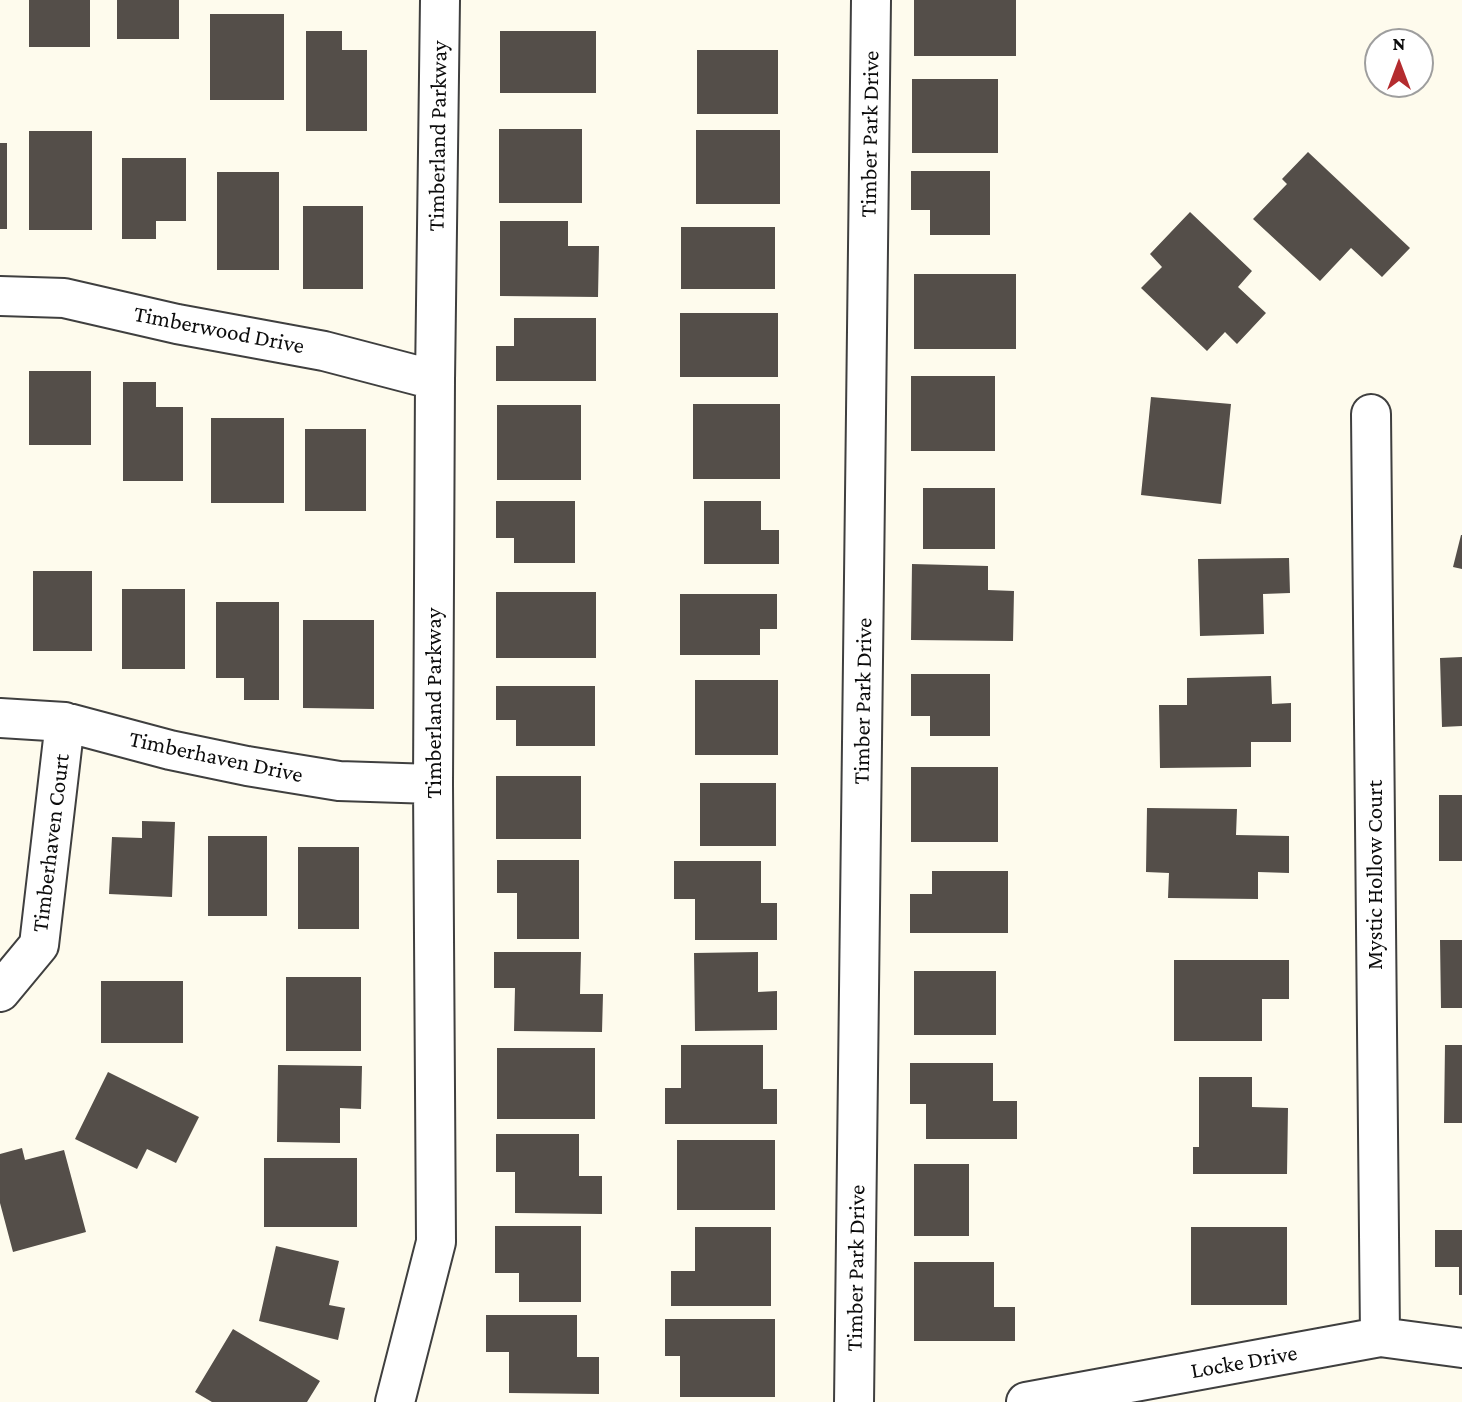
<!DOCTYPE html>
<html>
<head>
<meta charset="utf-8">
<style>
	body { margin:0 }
	#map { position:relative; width:1462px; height:1402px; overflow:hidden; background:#fefbed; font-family:"Crimson Pro",serif }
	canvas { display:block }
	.north { position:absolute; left:1364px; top:28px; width:70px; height:70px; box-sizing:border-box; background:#fff; border:2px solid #9e9e9e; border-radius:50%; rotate:0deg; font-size:19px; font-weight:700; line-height:28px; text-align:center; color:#0c0c0c }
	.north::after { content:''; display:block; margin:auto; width:24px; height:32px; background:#b42c2f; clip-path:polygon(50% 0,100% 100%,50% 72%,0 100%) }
</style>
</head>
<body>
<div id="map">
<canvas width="1462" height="1402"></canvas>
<div class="north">N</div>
</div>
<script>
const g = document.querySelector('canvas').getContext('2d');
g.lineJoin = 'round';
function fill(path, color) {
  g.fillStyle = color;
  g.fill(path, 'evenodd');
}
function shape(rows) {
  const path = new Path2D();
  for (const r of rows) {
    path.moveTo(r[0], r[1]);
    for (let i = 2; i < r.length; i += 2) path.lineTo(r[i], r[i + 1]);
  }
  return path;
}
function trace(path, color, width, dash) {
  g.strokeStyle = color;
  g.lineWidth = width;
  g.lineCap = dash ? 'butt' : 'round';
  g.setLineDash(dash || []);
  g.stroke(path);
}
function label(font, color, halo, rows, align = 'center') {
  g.font = font + ' "Crimson Pro",serif';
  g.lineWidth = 7;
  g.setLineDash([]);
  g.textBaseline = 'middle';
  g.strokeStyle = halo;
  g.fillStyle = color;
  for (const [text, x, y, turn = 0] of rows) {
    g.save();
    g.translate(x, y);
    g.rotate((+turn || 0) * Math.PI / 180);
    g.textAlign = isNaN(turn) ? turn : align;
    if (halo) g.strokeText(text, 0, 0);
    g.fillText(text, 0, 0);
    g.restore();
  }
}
fill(shape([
	[29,0,90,0,90,47,29,47],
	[117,0,179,0,179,39,117,39],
	[914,0,1016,0,1016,56,914,56],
	[210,14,284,14,284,100,210,100],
	[306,31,342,31,342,50,367,50,367,131,306,131],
	[500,31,596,31,596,93,500,93],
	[697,50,778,50,778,114,697,114],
	[912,79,998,79,998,153,912,153],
	[499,129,582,129,582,203,499,203],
	[696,130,780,130,780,204,696,204],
	[29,131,92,131,92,230,29,230],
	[0,143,7,143,7,229,0,229],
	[1308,152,1410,248,1382,277,1351,248,1320,281,1253,219,1287,184,1282,179],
	[122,158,186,158,186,221,156,221,156,239,122,239],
	[911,171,990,171,990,235,930,235,930,210,911,210],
	[217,172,279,172,279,270,217,270],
	[303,206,363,206,363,289,303,289],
	[1190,212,1252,271,1238,287,1266,313,1237,344,1225,332,1207,351,1141,288,1162,267,1150,254],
	[500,221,568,221,568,246,599,246,598,297,500,296],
	[681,227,775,227,775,289,681,289],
	[914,274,1016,274,1016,349,914,349],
	[680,313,778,313,778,377,680,377],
	[514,318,596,318,596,381,496,381,496,346,514,346],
	[29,371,91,371,91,445,29,445],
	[911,376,995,376,995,451,911,451],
	[123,382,156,382,156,407,183,407,183,481,123,481],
	[1151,397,1231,404,1221,504,1141,495],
	[693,404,780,404,780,479,693,479],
	[497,405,581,405,581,480,497,480],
	[211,418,284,418,284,503,211,503],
	[305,429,366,429,366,511,305,511],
	[923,488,995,488,995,549,923,549],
	[496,501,575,501,575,563,514,563,514,538,496,538],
	[704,501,761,501,761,530,779,530,779,564,704,564],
	[1461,535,1462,535,1462,569,1453,567],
	[1289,558,1290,593,1263,594,1264,634,1200,636,1198,559],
	[912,564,988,566,988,590,1014,591,1013,641,911,640],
	[33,571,92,571,92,651,33,651],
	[122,589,185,589,185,669,122,669],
	[496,592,596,592,596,658,496,658],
	[680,594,777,594,777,629,760,629,760,655,680,655],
	[216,602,279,602,279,700,244,700,244,678,216,678],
	[303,620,374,620,374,709,303,708],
	[1462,657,1462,726,1442,727,1440,658],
	[911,674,990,674,990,736,930,736,930,716,911,716],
	[1271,676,1272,704,1291,703,1291,742,1251,742,1251,767,1160,768,1159,705,1187,705,1187,678],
	[695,680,778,680,778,755,695,755],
	[496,686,595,686,595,746,516,746,516,720,496,720],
	[911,767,998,767,998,842,911,842],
	[496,776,581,776,581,839,496,839],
	[700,783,776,783,776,846,700,846],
	[1439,795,1462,795,1462,861,1439,861],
	[1147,808,1237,809,1236,835,1289,836,1289,873,1258,872,1258,899,1168,898,1169,873,1146,872],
	[142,821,175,822,172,897,109,894,112,837,142,838],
	[208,836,267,836,267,916,208,916],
	[298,847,359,847,359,929,298,929],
	[497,860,579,860,579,939,517,939,517,893,497,893],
	[674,861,761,861,761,903,777,903,777,940,695,940,695,899,674,899],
	[932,871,1008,871,1008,933,910,933,910,894,932,894],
	[1440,940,1462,940,1462,1008,1441,1008],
	[494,952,581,952,580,994,603,994,602,1032,514,1031,515,988,494,988],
	[758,952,758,992,777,991,777,1030,695,1031,694,953],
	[1174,960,1289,960,1289,999,1262,999,1262,1041,1174,1041],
	[914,971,996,971,996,1035,914,1035],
	[286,977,361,977,361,1051,286,1051],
	[101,981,183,981,183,1043,101,1043],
	[681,1045,763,1045,763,1089,777,1089,777,1124,665,1124,665,1088,681,1088],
	[1445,1045,1462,1045,1462,1123,1444,1123],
	[497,1048,595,1048,595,1119,497,1119],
	[910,1063,993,1063,993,1101,1017,1101,1017,1139,926,1139,926,1104,910,1104],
	[278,1065,362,1066,361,1109,340,1108,340,1143,277,1142],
	[108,1072,199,1117,176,1163,147,1149,137,1169,75,1139],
	[1199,1077,1252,1077,1252,1107,1288,1108,1287,1174,1193,1174,1193,1147,1199,1147],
	[496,1134,579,1134,579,1176,602,1176,602,1214,515,1213,515,1172,496,1172],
	[677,1140,775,1140,775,1210,677,1210],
	[22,1148,25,1160,64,1150,86,1232,13,1252,0,1203,0,1154],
	[264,1158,357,1158,357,1227,264,1227],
	[914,1164,969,1164,969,1236,914,1236],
	[495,1226,581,1226,581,1302,519,1302,519,1273,495,1273],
	[695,1227,771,1227,771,1306,671,1306,671,1271,695,1271],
	[1191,1227,1287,1227,1287,1305,1191,1305],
	[1435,1230,1462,1230,1462,1295,1459,1295,1459,1267,1435,1267],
	[276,1246,339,1261,329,1305,345,1308,338,1340,259,1321],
	[914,1262,994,1262,994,1307,1015,1307,1015,1341,914,1341],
	[486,1315,577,1315,577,1357,599,1357,599,1394,509,1393,509,1352,486,1352],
	[665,1319,775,1319,775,1397,680,1397,680,1356,665,1356],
	[233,1329,320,1381,307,1402,212,1402,195,1392]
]), '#544e49');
const minor = shape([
	[0,296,64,298,177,324,324,351,435,380],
	[1371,414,1380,1337],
	[0,718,65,722,170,750,247,766,339,781,433,784],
	[0,992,39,945,65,722],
	[395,1402,436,1242,433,784,435,380,440,0],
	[854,1402,871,0],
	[1026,1402,1380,1337,1462,1348]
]);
trace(minor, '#3f3f3f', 42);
trace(minor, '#fff', 38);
label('23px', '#0c0c0c', '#fff', [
	["Timber Park Drive",870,134,-89],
	["Timberland Parkway",438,136,-89],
	["Timberwood Drive",219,330,11],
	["Timber Park Drive",863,701,-89],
	["Timberland Parkway",434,703,-90],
	["Timberhaven Drive",216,757,12],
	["Timberhaven Court",51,843,-83],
	["Mystic Hollow Court",1375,875,-90],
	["Timber Park Drive",856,1268,-89],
	["Locke Drive",1244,1362,-10]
]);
</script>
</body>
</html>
